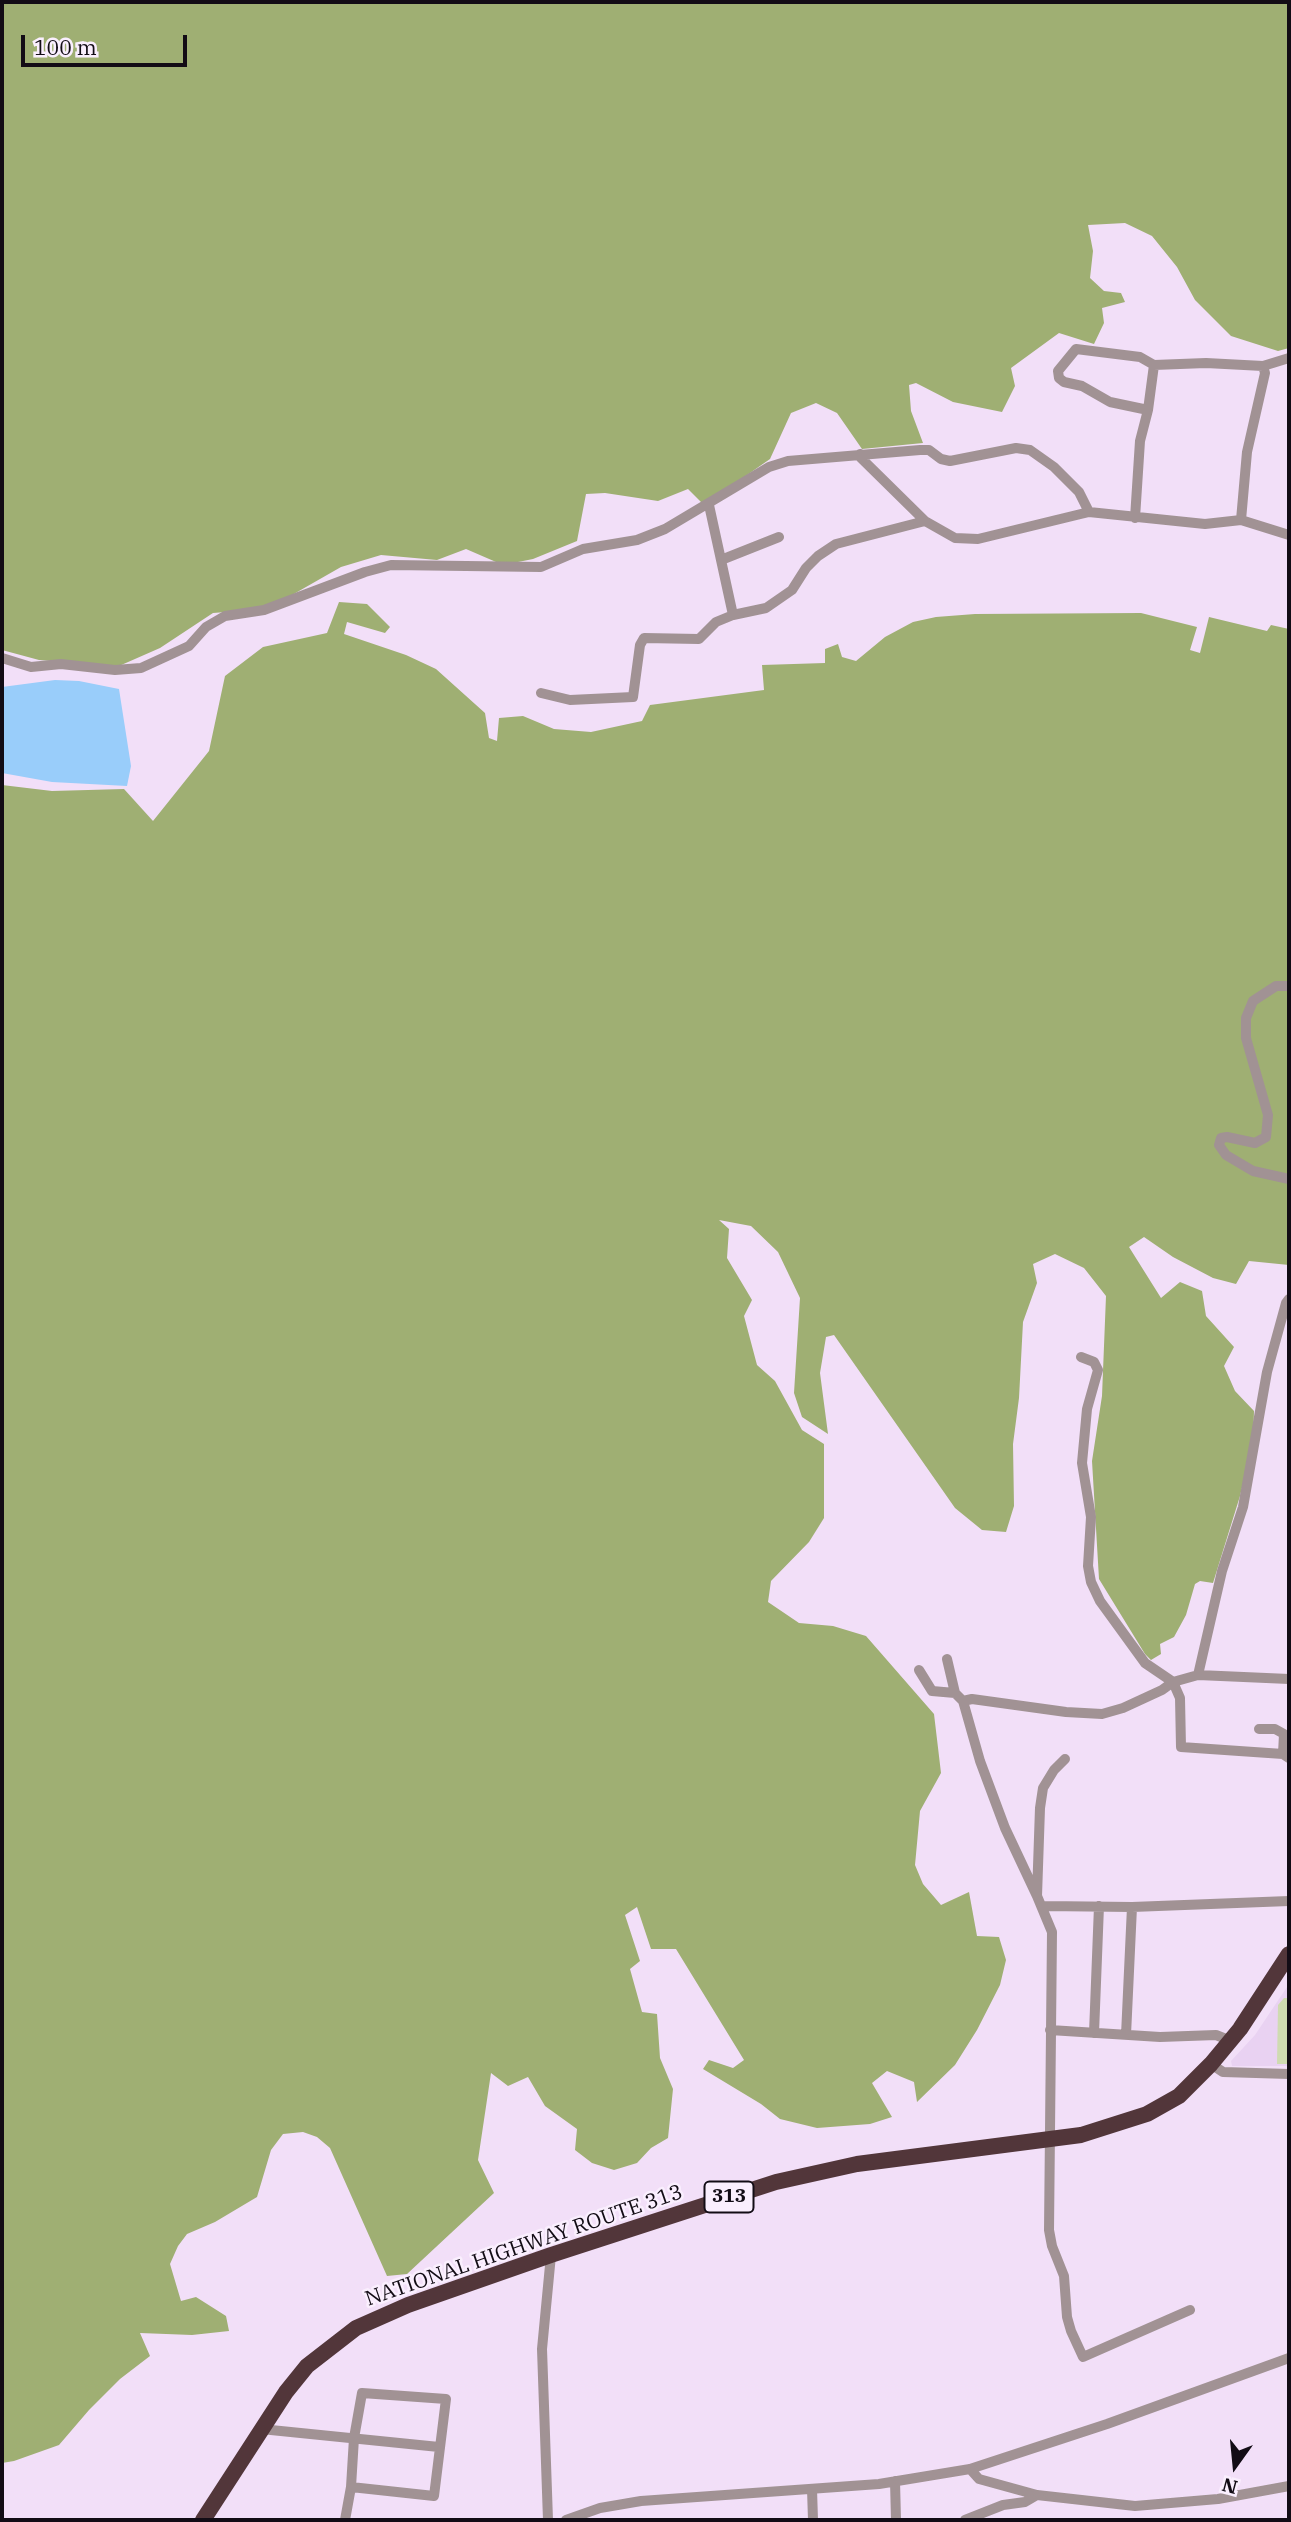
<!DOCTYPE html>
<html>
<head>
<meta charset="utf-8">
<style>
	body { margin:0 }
	#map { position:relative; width:1291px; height:2522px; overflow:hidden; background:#f2dff8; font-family:"IBM Plex Serif",serif }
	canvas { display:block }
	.frame { position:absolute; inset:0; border:4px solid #120c15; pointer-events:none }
	.north { position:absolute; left:1200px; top:2431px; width:70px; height:70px; -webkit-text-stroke:5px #faeffe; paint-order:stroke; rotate:195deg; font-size:19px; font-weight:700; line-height:28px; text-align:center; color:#120c15 }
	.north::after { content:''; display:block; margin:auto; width:24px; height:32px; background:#120c15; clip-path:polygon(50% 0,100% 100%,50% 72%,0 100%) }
	.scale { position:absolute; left:21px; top:35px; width:166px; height:32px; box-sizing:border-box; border:4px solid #120c15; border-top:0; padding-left:9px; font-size:21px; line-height:24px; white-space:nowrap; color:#120c15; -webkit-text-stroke:5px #faeffe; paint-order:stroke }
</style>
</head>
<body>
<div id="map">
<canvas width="1291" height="2522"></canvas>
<div class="frame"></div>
<div class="north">N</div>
<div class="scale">100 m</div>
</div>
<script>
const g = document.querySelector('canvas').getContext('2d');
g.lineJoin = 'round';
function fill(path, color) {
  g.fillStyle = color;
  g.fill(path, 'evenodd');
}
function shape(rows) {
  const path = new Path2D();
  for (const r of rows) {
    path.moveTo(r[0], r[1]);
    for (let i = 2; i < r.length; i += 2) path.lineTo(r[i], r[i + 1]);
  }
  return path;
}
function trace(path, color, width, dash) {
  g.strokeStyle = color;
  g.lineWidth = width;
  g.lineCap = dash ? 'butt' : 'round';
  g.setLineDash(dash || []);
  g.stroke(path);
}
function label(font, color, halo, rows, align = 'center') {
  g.font = font + ' "IBM Plex Serif",serif';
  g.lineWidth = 5;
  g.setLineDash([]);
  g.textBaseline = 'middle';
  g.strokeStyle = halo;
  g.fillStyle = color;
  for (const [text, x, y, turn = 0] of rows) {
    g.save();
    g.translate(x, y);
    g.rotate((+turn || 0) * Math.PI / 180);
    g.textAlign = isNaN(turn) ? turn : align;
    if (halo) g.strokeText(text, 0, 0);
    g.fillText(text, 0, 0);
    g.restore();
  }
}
fill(shape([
	[1289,1984,1289,2066,1232,2066,1231,2061,1255,2035]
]), '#e9d2f2');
fill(shape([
	[1284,1998,1289,1998,1289,2064,1277,2064,1278,2005]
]), '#cfdbb1');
fill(shape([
	[2,2,1289,2,1289,348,1278,351,1231,336,1195,300,1177,267,1152,236,1125,223,1088,225,1093,251,1090,278,1104,291,1121,293,1125,302,1102,308,1104,323,1094,344,1059,333,1011,368,1015,386,1002,412,953,402,916,383,909,385,911,411,923,443,862,449,837,413,816,403,791,413,770,459,704,505,688,489,658,501,605,493,586,494,577,541,533,559,503,565,466,549,437,560,381,555,341,567,285,599,251,610,213,613,160,648,119,666,39,660,2,650],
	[339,602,367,604,390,627,385,633,347,622,344,634,406,655,436,669,485,713,489,738,497,741,499,718,523,716,554,729,591,732,642,721,650,705,764,690,762,665,825,663,825,649,838,644,842,657,856,661,885,637,913,622,936,617,975,614,1141,613,1197,627,1190,650,1200,653,1209,617,1267,631,1271,625,1289,629,1289,1265,1249,1261,1236,1284,1213,1278,1173,1257,1144,1237,1129,1247,1161,1298,1180,1282,1202,1291,1206,1316,1234,1347,1224,1366,1235,1391,1254,1411,1253,1441,1240,1496,1213,1583,1200,1581,1195,1584,1186,1615,1174,1637,1160,1644,1161,1654,1151,1660,1145,1654,1099,1579,1092,1461,1102,1396,1106,1296,1084,1268,1055,1254,1033,1264,1037,1283,1023,1322,1019,1398,1013,1444,1014,1506,1006,1532,982,1530,955,1508,834,1335,826,1337,820,1373,828,1434,802,1417,794,1393,800,1298,778,1252,751,1226,719,1220,729,1229,727,1258,752,1300,744,1316,757,1365,775,1381,802,1430,824,1444,824,1518,809,1542,771,1581,768,1602,799,1623,833,1626,866,1636,934,1714,941,1773,920,1811,915,1865,923,1884,941,1905,969,1892,977,1936,999,1937,1006,1960,1000,1985,977,2030,955,2065,917,2102,914,2082,887,2071,872,2083,892,2117,870,2124,817,2128,780,2119,761,2104,703,2069,709,2060,733,2068,744,2060,676,1949,651,1949,637,1907,625,1915,640,1961,630,1969,642,2012,657,2014,660,2058,673,2089,668,2138,651,2148,637,2163,614,2170,592,2163,575,2150,577,2129,545,2106,528,2077,508,2086,491,2073,478,2160,494,2193,407,2274,387,2276,330,2148,317,2137,303,2132,283,2134,271,2150,257,2197,215,2222,187,2234,178,2246,170,2264,181,2301,196,2297,226,2316,229,2331,192,2335,140,2333,150,2356,120,2379,89,2410,59,2445,14,2461,2,2463,2,785,52,791,124,789,153,821,209,751,225,676,263,647,327,633]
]), '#9faf73');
fill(shape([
	[55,680,79,681,119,689,131,766,127,786,52,782,2,773,2,687]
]), '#99cdfa');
trace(shape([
	[1148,410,1110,402,1082,386,1064,382,1059,378,1058,371,1076,349,1140,357,1154,365,1206,363,1263,366,1289,358],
	[860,454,861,458,925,521,955,538,978,539,1089,512],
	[709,505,733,615],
	[1135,518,1140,441,1148,410,1154,365],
	[1241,520,1247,452,1265,373,1263,366],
	[721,560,779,537],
	[2,658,31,667,61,664,115,670,141,668,189,646,206,627,225,616,264,610,365,572,391,565,541,567,583,549,637,540,665,529,769,467,788,461,920,450,929,450,941,459,950,461,1016,448,1030,450,1054,467,1079,492,1089,512,1205,524,1241,520,1289,535],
	[541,693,570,700,633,697,640,645,644,638,699,639,716,622,733,615,766,608,792,590,806,568,818,556,836,544,925,521],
	[1289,986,1276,986,1253,1001,1246,1018,1246,1038,1268,1115,1266,1137,1255,1143,1227,1137,1221,1138,1219,1145,1226,1155,1253,1171,1289,1179],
	[1081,1357,1094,1362,1098,1370,1087,1409,1082,1463,1091,1517,1088,1566,1091,1582,1100,1601,1145,1663,1173,1682,1180,1698,1181,1747,1283,1754],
	[947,1659,955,1693,963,1701,980,1761,1005,1828,1037,1896],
	[919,1670,932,1691,955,1693],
	[1198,1675,1222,1571,1243,1507,1267,1372,1286,1303,1289,1299],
	[963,1701,972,1699,1066,1712,1102,1714,1123,1708,1162,1690,1173,1682,1198,1675,1289,1679],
	[1259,1729,1275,1729,1284,1734,1283,1754,1289,1758],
	[1065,1759,1054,1770,1043,1788,1040,1808,1037,1896,1052,1932,1049,2230,1052,2246,1064,2276,1067,2317,1071,2331,1083,2357,1190,2310],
	[1044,1906,1132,1907,1289,1901],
	[1050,2030,1160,2037,1216,2035,1231,2041],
	[1094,2033,1099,1906],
	[1126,2035,1132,1907],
	[1211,2064,1223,2072,1289,2074],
	[261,2429,439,2447],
	[970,2469,979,2479,1037,2495,1135,2506,1218,2499,1289,2486],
	[895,2481,896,2520],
	[812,2489,813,2520],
	[345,2520,351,2487,354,2438,362,2393,446,2399,434,2496,351,2487],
	[548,2520,542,2349,551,2255],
	[566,2520,600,2508,641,2501,879,2484,970,2469,1107,2424,1289,2358],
	[965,2520,1003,2505,1025,2502,1037,2495]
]), '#a19294', 10);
trace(shape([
	[203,2520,286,2392,307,2366,356,2328,408,2305,551,2255,776,2182,857,2164,1081,2135,1147,2114,1179,2096,1211,2064,1240,2029,1289,1954]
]), '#52363a', 16);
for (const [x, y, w] of [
	[729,2197,49]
]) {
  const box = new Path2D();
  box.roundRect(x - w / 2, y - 15.5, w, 31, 5);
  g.fillStyle = '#faeffe';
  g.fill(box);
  trace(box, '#120c15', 2);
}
label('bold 19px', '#120c15', null, [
	["313",729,2197]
]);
label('21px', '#120c15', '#faeffe', [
	["NATIONAL HIGHWAY ROUTE 313",524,2246,-19]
]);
</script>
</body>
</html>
